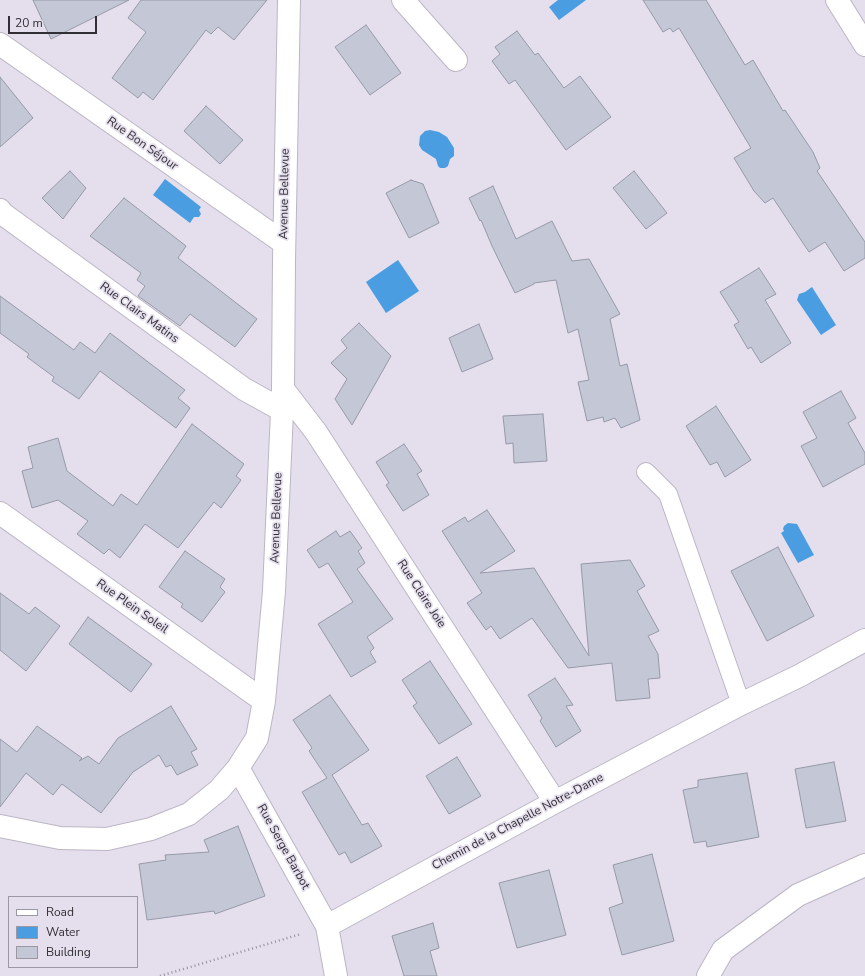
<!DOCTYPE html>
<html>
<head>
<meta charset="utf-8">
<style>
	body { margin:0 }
	#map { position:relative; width:865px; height:976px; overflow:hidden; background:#e4deed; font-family:"Nunito Sans",sans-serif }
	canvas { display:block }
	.legend { position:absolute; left:8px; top:896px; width:130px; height:72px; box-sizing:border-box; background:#e4deed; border:1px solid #9c98a3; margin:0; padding:5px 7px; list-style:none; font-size:12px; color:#312f34 }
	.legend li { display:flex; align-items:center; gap:8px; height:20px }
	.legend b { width:20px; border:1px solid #9c98a3 }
	.scale { position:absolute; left:8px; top:16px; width:89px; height:18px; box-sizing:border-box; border:2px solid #312f34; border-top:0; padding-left:5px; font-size:12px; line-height:14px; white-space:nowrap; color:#312f34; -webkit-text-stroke:3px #e4deed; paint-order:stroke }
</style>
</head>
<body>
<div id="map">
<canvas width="865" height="976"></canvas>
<ul class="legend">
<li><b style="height:5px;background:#fff"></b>Road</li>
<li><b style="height:11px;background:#4b9de1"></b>Water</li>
<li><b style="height:11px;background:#c4c8d6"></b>Building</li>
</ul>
<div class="scale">20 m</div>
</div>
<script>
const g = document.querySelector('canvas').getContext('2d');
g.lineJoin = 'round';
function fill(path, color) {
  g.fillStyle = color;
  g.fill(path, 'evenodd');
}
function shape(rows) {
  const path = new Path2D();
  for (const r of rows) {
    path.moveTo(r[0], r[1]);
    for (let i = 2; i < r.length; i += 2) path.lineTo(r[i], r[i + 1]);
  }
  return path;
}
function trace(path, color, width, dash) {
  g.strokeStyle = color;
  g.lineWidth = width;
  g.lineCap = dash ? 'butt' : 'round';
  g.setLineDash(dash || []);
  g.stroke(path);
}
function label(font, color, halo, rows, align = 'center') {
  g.font = font + ' "Nunito Sans",sans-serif';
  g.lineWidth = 3.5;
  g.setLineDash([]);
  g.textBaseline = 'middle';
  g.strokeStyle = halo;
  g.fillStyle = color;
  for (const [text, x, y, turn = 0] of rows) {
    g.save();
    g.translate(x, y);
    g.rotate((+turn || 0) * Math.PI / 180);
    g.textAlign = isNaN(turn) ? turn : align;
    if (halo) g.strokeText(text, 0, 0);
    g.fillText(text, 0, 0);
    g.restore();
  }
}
fill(shape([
	[558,0,586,0,559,20,549,7],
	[430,130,439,132,447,137,454,148,454,156,450,159,448,166,445,168,440,168,438,166,436,159,422,150,419,145,420,136,425,131],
	[165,179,201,207,199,210,201,214,199,217,194,217,190,223,153,195],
	[398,260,419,291,386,313,366,282],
	[812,287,836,325,821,335,797,300,799,294,805,292],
	[788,523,797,524,814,555,798,563,781,533,784,531,783,529,784,526]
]), '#4b9de1');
const building = shape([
	[33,0,129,0,51,39,33,0],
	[141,0,267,0,234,40,218,27,211,34,206,30,153,100,143,92,138,98,112,78,146,32,128,18,141,0],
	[643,0,706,0,745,65,753,60,783,111,785,110,813,152,820,168,817,171,865,242,865,258,844,271,825,242,809,252,773,198,765,203,754,191,734,158,751,148,679,28,673,32,670,28,663,32,643,0],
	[366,25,401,73,370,95,335,47,366,25],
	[517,31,535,55,538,53,564,88,580,76,611,117,566,150,515,80,509,84,492,61,500,54,495,47,517,31],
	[0,77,33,118,0,147,0,77],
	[206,106,243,140,220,164,184,131,206,106],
	[70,171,86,188,63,219,42,198,70,171],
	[634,171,667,213,646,229,613,188,634,171],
	[411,180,423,184,439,223,409,238,386,193,411,180],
	[493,186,516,239,552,221,572,261,589,259,620,314,610,319,620,366,627,364,640,420,621,428,615,418,604,422,603,417,587,421,578,382,589,380,578,329,568,333,556,280,534,283,534,284,515,293,492,246,481,220,480,221,469,198,493,186],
	[124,198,186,246,178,258,257,319,235,347,190,314,180,326,138,296,145,286,137,280,141,273,90,236,124,198],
	[759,268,776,294,765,300,791,343,761,363,751,347,748,349,734,325,739,322,720,292,759,268],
	[0,296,74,350,80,342,95,353,110,333,185,390,178,398,190,408,176,428,100,371,79,399,52,381,54,377,27,357,29,354,0,333,0,296],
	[359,323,391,356,352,425,335,399,347,379,331,363,347,348,341,340,359,323],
	[479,324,493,359,462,372,449,338,479,324],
	[841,391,856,418,848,423,865,453,865,464,823,487,801,446,817,438,803,412,841,391],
	[716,406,751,460,725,477,717,462,710,465,686,426,716,406],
	[543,414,547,461,514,463,513,443,506,444,503,416,543,414],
	[192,424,244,464,236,476,241,480,221,508,214,502,178,548,145,524,120,558,109,549,104,554,77,534,88,521,58,500,32,508,22,471,33,468,28,447,58,438,67,471,113,506,121,494,137,505,192,424],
	[404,444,422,471,417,474,429,495,403,511,386,485,389,483,376,462,404,444],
	[487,510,515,551,480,573,534,568,589,656,581,564,630,560,645,586,637,591,659,631,648,636,658,654,660,678,648,679,650,698,616,701,612,663,568,668,532,618,500,639,491,626,486,630,467,603,482,593,442,531,465,517,468,522,487,510],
	[336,531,340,537,350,531,362,548,358,551,365,563,357,569,393,619,367,637,374,648,370,652,376,662,351,677,318,624,353,602,328,563,319,568,307,550,336,531],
	[778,547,814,616,767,641,731,571,778,547],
	[185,551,225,579,220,587,225,592,202,622,181,607,183,604,159,587,185,551],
	[0,593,29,614,35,607,60,626,26,671,0,650,0,593],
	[88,617,152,664,131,692,69,644,88,617],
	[430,661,472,724,439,744,413,706,417,703,402,680,430,661],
	[555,678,573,705,566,706,581,731,556,747,540,721,542,718,528,695,555,678],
	[330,695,369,750,332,775,362,825,368,823,382,846,351,863,345,852,339,855,302,792,327,778,309,751,312,748,293,720,330,695],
	[171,706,197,749,191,752,198,765,177,775,171,765,166,767,159,755,133,772,101,813,62,784,53,795,26,773,0,807,0,739,17,752,37,726,82,758,79,761,88,756,99,764,118,738,171,706],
	[457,757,481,796,449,814,426,776,457,757],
	[834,762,846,821,806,828,795,769,834,762],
	[747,773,759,837,707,847,706,841,694,843,683,790,698,787,698,780,747,773],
	[238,826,265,896,215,914,214,911,147,920,139,864,166,860,165,855,209,852,204,840,238,826],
	[652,854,674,941,622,955,609,908,623,903,613,865,652,854],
	[549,870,566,935,517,948,499,883,549,870],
	[433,923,439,948,430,951,437,976,404,976,392,936,433,923]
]);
fill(building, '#c4c8d6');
trace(building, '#9699a8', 1);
const lane = shape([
	[646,472,668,494,741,704]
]);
const street = shape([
	[403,0,456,60],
	[837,0,865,45],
	[0,44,284,243],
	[0,210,3,214,244,389,282,410],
	[283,389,316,432,555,802],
	[0,513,264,701],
	[238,768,327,926,336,976],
	[0,826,60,838,107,839,151,829,189,814,219,790,238,768,257,738,264,701,274,591,283,389,284,261,289,0],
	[327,926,555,802,741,704,799,676,865,640],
	[708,976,723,950,798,895,865,865]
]);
trace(lane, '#bcb6c4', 20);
trace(street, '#bcb6c4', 24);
trace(shape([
	[160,976,301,934]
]), '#95919b', 2.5, [1, 3]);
trace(lane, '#fff', 18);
trace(street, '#fff', 22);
label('12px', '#312f34', '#e4deed', [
	["Rue Bon Séjour",142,144,35],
	["Avenue Bellevue",285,194,-89],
	["Rue Clairs Matins",139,313,36],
	["Avenue Bellevue",277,518,-88],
	["Rue Claire Joie",421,594,57],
	["Rue Plein Soleil",132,607,35],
	["Chemin de la Chapelle Notre-Dame",518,822,-28],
	["Rue Serge Barbot",283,847,61]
]);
</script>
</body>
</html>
